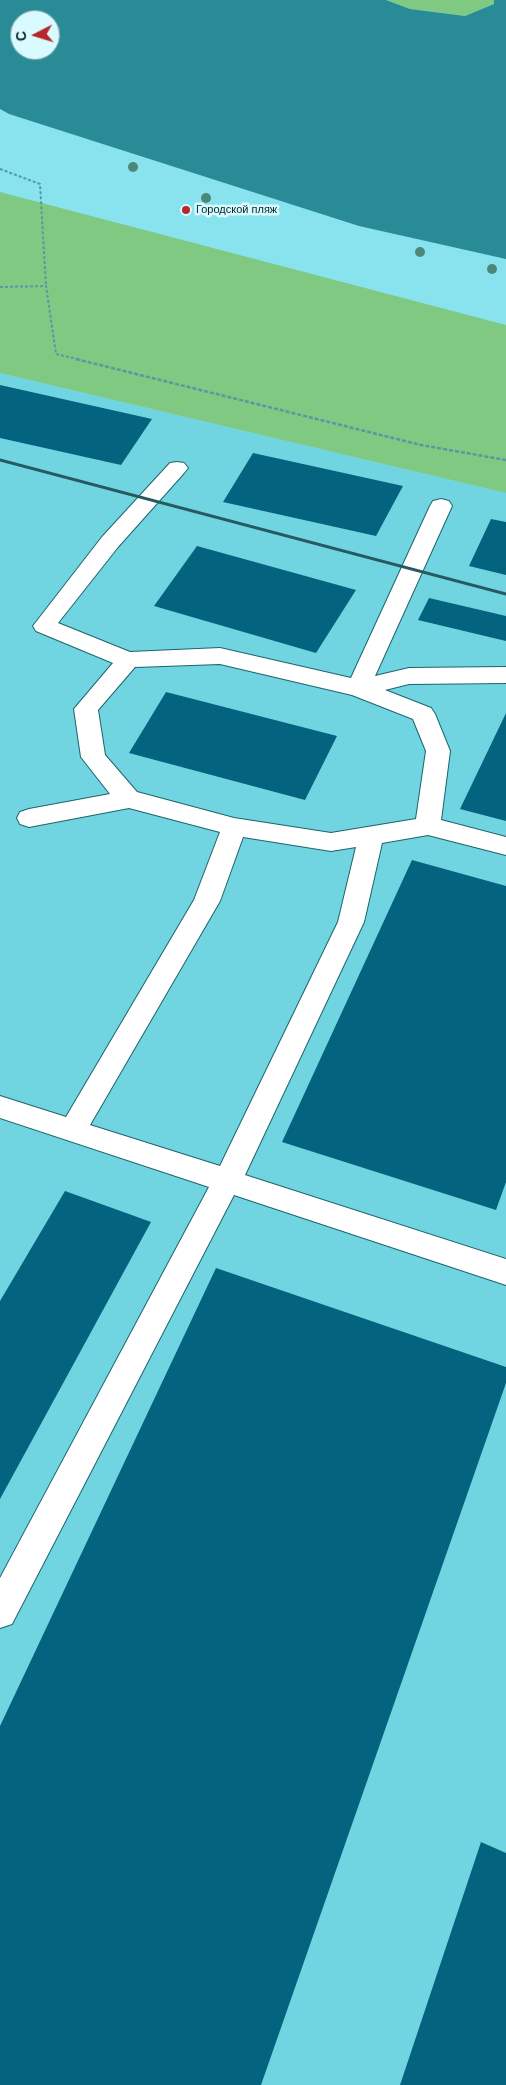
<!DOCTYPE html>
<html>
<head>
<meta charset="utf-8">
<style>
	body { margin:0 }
	#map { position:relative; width:506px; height:2085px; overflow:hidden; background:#89e3ee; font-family:Helvetica,sans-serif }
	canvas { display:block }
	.north { position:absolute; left:10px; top:10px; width:50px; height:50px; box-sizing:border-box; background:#d9fafe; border:1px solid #82a5a9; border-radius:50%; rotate:265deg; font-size:14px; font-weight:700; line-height:20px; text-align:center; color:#00262a }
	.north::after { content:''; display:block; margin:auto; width:18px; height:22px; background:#b6262a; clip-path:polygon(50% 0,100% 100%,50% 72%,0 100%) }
</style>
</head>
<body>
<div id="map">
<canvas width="506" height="2085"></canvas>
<div class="north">С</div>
</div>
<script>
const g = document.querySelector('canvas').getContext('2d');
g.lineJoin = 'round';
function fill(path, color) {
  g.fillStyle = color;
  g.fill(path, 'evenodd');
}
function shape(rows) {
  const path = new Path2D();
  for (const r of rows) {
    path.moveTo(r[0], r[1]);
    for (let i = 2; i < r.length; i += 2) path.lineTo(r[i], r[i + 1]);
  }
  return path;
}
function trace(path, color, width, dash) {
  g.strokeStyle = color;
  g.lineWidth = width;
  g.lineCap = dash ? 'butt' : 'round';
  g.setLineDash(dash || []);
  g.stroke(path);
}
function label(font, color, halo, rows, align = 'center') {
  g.font = font + ' Helvetica,sans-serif';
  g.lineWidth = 5;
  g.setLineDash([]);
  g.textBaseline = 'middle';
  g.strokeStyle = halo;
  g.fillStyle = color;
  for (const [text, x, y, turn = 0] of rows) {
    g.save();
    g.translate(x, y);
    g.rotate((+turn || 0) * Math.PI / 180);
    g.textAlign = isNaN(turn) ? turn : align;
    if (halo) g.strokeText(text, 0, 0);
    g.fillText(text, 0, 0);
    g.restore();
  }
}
fill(shape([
	[0,373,506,493,506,2085,0,2085]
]), '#70d5e1');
fill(shape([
	[386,0,494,0,494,4,465,16,410,9],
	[0,192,506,325,506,493,0,373]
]), '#7fc983');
fill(shape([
	[0,0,386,0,410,9,465,16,494,4,494,0,506,0,506,259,359,226,9,114,0,109],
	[20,20,50,20,50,50,20,50]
]), '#288b96');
fill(shape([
	[0,385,152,419,121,465,0,438],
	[253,453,403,486,376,536,223,502],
	[491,519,506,522,506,575,469,566],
	[197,546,356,590,316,653,154,606],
	[429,598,506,616,506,641,418,620],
	[166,692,337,736,305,800,129,753],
	[506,713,506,821,460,809],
	[412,860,506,886,506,1182,496,1210,282,1142],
	[65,1191,151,1222,0,1499,0,1301],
	[216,1268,506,1367,506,1383,261,2085,0,2085,0,1726],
	[481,1842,506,1853,506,2085,400,2085]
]), '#04637e');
const minor = shape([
	[177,462,184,463,188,468,184,473,118,547,58,623,130,652,220,648,351,678,430,506,433,501,441,499,449,501,452,506,375,676,409,668,506,667,506,683,409,684,385,690,431,708,435,714,450,751,441,820,506,837,506,855,428,835,382,843,364,922,245,1175,506,1259,506,1285,234,1195,12,1624,0,1628,0,1578,209,1187,0,1118,0,1096,66,1117,194,900,220,832,129,808,29,827,20,824,17,818,20,812,29,809,110,794,81,757,74,709,113,663,36,631,33,626,102,537,170,463,177,462],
	[220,664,352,695,413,719,426,751,416,819,331,833,234,818,137,792,105,755,98,710,135,667,220,664],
	[243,837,331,851,356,847,338,922,220,1166,90,1125,220,901,243,837]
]);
trace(minor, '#1c646c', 2);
trace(shape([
	[0,169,40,184,46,286],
	[0,287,46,286,56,354,81,360]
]), '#549aa2', 2, [3, 2]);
trace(shape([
	[76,359,421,445,506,460]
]), '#549aa2', 2.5, [4, 2]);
fill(minor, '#fff');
trace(shape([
	[0,460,506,594]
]), '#265a60', 3);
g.fillStyle = '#4b887a';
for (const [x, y] of [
	[133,167],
	[206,198],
	[420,252],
	[492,269]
]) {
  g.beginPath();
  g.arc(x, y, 5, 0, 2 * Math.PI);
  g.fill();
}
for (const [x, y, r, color] of [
	[186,210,5,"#b6262a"]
]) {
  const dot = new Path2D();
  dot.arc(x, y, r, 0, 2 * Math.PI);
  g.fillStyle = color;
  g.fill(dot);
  trace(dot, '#d9fafe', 2);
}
label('11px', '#00262a', '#d9fafe', [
	["Городской пляж",196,210]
], 'left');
</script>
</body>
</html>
